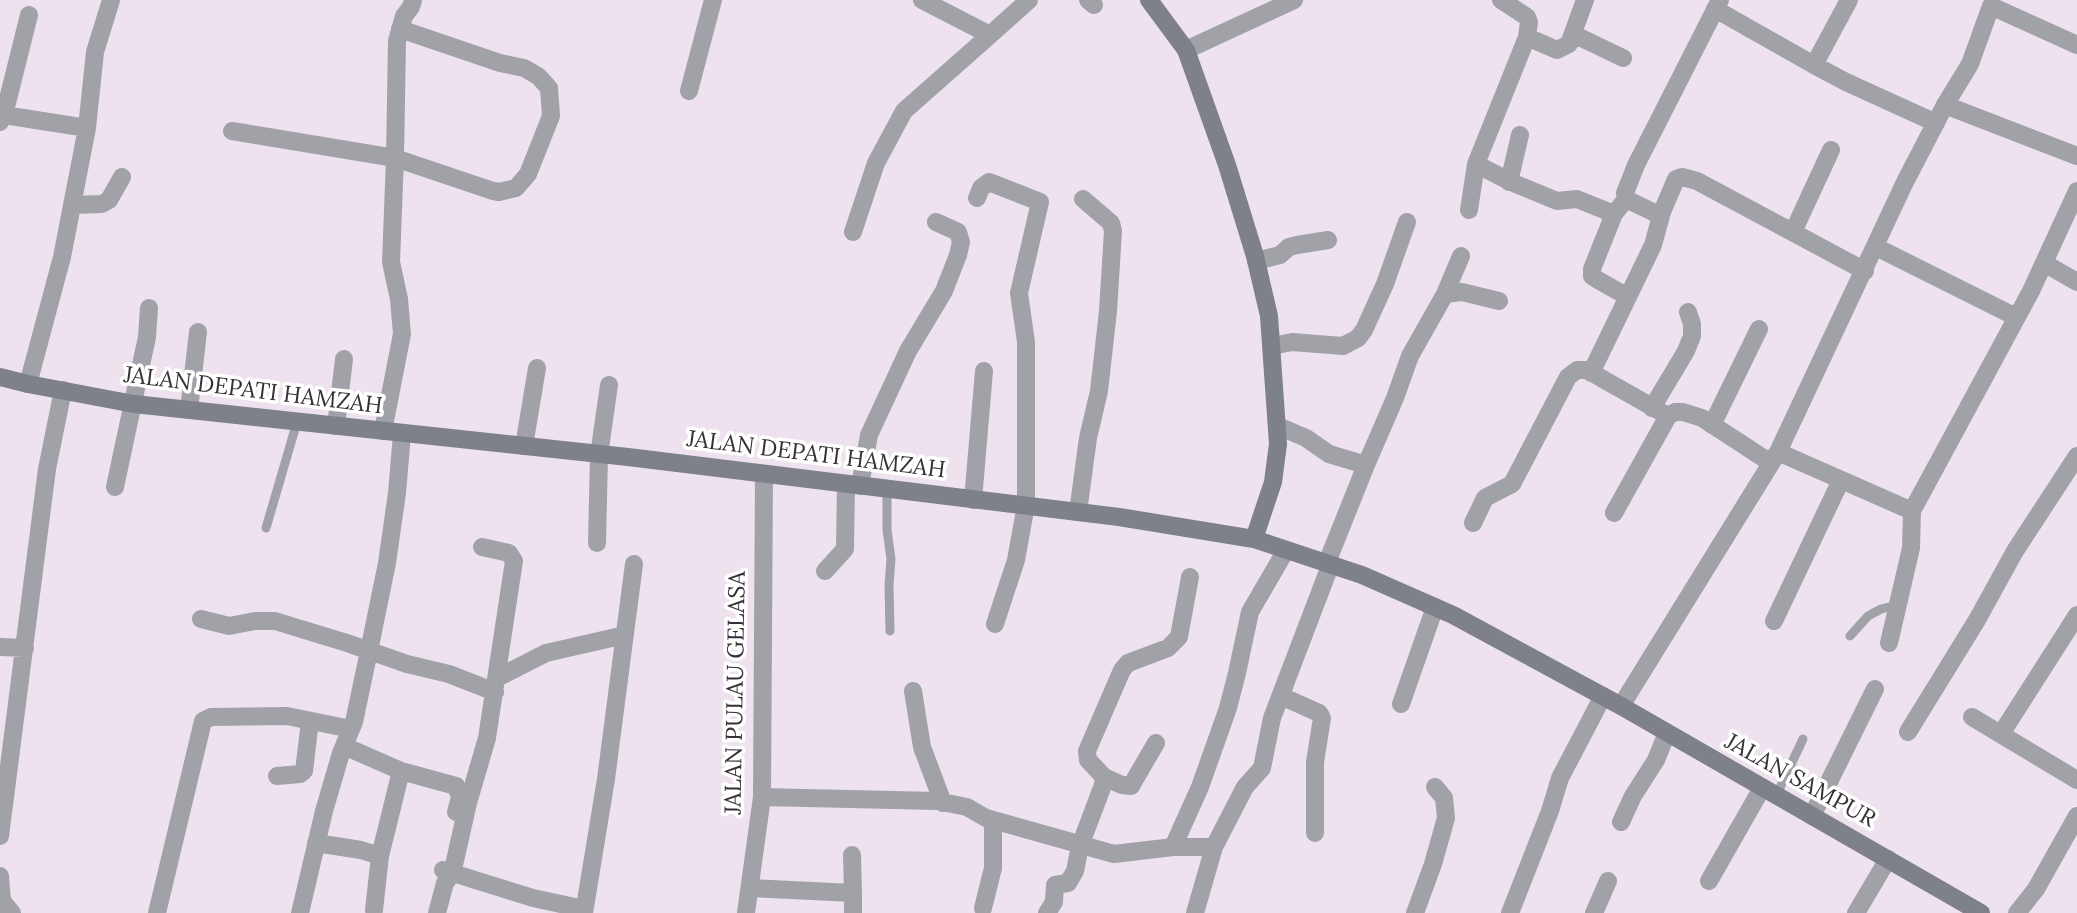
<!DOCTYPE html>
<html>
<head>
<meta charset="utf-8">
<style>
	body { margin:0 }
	canvas { display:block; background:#ede2ee }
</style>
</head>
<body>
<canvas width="2077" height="913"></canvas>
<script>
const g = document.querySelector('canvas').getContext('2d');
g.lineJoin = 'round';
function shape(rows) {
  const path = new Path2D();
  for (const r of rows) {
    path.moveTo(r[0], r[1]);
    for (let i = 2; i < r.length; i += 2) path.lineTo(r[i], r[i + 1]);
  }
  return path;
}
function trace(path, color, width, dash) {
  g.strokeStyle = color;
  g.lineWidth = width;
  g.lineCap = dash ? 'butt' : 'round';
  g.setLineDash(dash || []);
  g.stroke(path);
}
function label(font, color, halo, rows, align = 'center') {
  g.font = font + ' Lora,serif';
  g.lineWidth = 7;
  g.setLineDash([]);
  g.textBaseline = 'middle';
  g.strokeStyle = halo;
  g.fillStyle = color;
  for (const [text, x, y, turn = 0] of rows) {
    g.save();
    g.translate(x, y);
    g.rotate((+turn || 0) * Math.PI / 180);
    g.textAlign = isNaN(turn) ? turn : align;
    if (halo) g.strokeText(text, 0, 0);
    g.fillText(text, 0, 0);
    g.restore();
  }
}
trace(shape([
	[887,489,887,530,891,559,889,585,890,631],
	[266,528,297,422],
	[1850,636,1868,616,1881,609,1897,605],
	[1776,796,1803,739]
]), '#a0a2a8', 9);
trace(shape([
	[922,0,990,35,1029,0],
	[1088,0,1094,5],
	[1501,0,1527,17,1529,22,1527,37,1557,50,1569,44,1585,0],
	[1715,9,1814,65,1849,0],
	[1573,34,1623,58],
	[1186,50,1294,0],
	[1814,65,1846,82,1936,123],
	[689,91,713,0],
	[1945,105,2077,156],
	[4,115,29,15],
	[0,122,4,115,87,128],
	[232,131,395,158,397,41,404,16,411,7,413,0],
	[1476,164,1527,37],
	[1509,182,1520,135],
	[977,198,981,188,989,182,1040,202,1019,293,1026,342,1026,505,1016,560,995,624],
	[1626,199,1661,216],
	[72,205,102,204,109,200,122,177],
	[1469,210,1476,164,1511,182,1557,201,1577,199,1614,214],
	[853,232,876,163,904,111,990,35],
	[1793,232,1831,150],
	[1876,247,2016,317],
	[1256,261,1280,255,1289,247,1297,245,1328,240],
	[2044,263,2077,282],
	[1445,294,1462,292,1499,301],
	[1628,297,1598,280,1592,276,1592,269,1614,214,1626,199,1625,193,1636,165,1720,0],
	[1272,346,1292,342,1343,346,1358,338,1364,330,1385,284,1407,222],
	[1591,373,1653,245,1662,212,1676,179,1682,177,1697,181,1865,271],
	[28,384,62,257,87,128,95,52,111,0],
	[1652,408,1686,351,1692,336,1692,324,1688,312],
	[189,410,198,332],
	[1712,425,1759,329],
	[336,426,344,359],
	[1278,426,1306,438,1329,454,1366,465,1395,398,1410,356,1445,294,1461,256],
	[383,431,402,334,399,299,391,262,395,158,493,191,499,192,516,188,528,174,551,116,549,88,538,76,524,68,500,63,400,29],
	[524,446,537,368],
	[1778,452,1912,511,2031,291,2077,191],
	[860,486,869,435,908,351,944,291,958,255,961,242,958,232,936,222],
	[115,487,147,337,149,308],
	[973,500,984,371],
	[1078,512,1088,438,1099,391,1108,311,1113,231,1111,223,1083,199],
	[1614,513,1668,416],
	[1473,523,1485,498,1512,484,1568,377,1577,370,1587,370,1668,416,1675,412,1683,412,1702,418,1771,463],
	[597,543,599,455,609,385],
	[1326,565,1366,465],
	[825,571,845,549,846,484],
	[201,619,229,626,255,621,275,621,347,643,407,664,449,674,495,692],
	[1774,621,1841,480],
	[1889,643,1911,548,1912,511],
	[0,647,25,648],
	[497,678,546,653,625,635],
	[913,691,922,747,943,803],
	[1281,696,1319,713,1322,718,1315,762,1315,833],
	[1401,704,1435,607],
	[1621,706,1778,452,1905,182,1945,105,1970,64,1991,6,2077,45],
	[1972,717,2077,780],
	[1908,732,1977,620,2015,551,2077,456],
	[2001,734,2077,615],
	[344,746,401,771,456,786,460,797,456,812],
	[277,776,300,774,304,771,310,721],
	[1104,777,1122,785,1131,786,1156,743],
	[762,797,937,801,967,807,986,818,1114,854,1173,847,1214,847,1195,913],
	[1812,816,1875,689],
	[1621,822,1633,796,1656,760,1667,733],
	[0,836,47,469,63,390],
	[316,843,361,850,380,856,401,771],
	[1173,847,1200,787,1228,708,1237,673,1250,612,1286,550],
	[1214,847,1245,787,1262,768,1272,718,1330,566],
	[852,855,853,893],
	[443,870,533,898,584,909],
	[0,876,2,901,12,913],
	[1709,881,1762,788],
	[750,888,853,893,853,913],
	[983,908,993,868,993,820],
	[374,910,380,856],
	[157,913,203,721,211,717,287,716,351,729],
	[300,913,324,811,341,753,354,722,369,651,387,563,397,493,402,434],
	[437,913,445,883,452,874,468,803,487,738,514,561,509,553,482,547],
	[584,913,606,779,634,564],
	[746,913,762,797,764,474],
	[1047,913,1054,902,1055,885,1068,883,1075,871,1080,846,1103,785,1104,777,1088,760,1087,751,1122,670,1128,663,1168,648,1179,637,1190,577],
	[1415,913,1433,864,1446,818,1444,798,1435,787],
	[1510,913,1550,811,1560,778,1603,696],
	[1594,913,1608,881],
	[1856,913,1888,859],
	[2017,913,2036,889,2077,816]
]), '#a0a2a8', 18);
trace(shape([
	[1149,0,1186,50,1227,165,1255,256,1269,316,1278,444,1273,482,1254,539],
	[0,377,28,384,134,404,628,457,1119,517,1254,539,1362,575,1453,615,1621,706,1981,913]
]), '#7e8189', 18);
label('23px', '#353135', '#fff', [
	["JALAN DEPATI HAMZAH",253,391,7],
	["JALAN DEPATI HAMZAH",816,455,7],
	["JALAN PULAU GELASA",736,693,-89],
	["JALAN SAMPUR",1800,781,29]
]);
</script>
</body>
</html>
